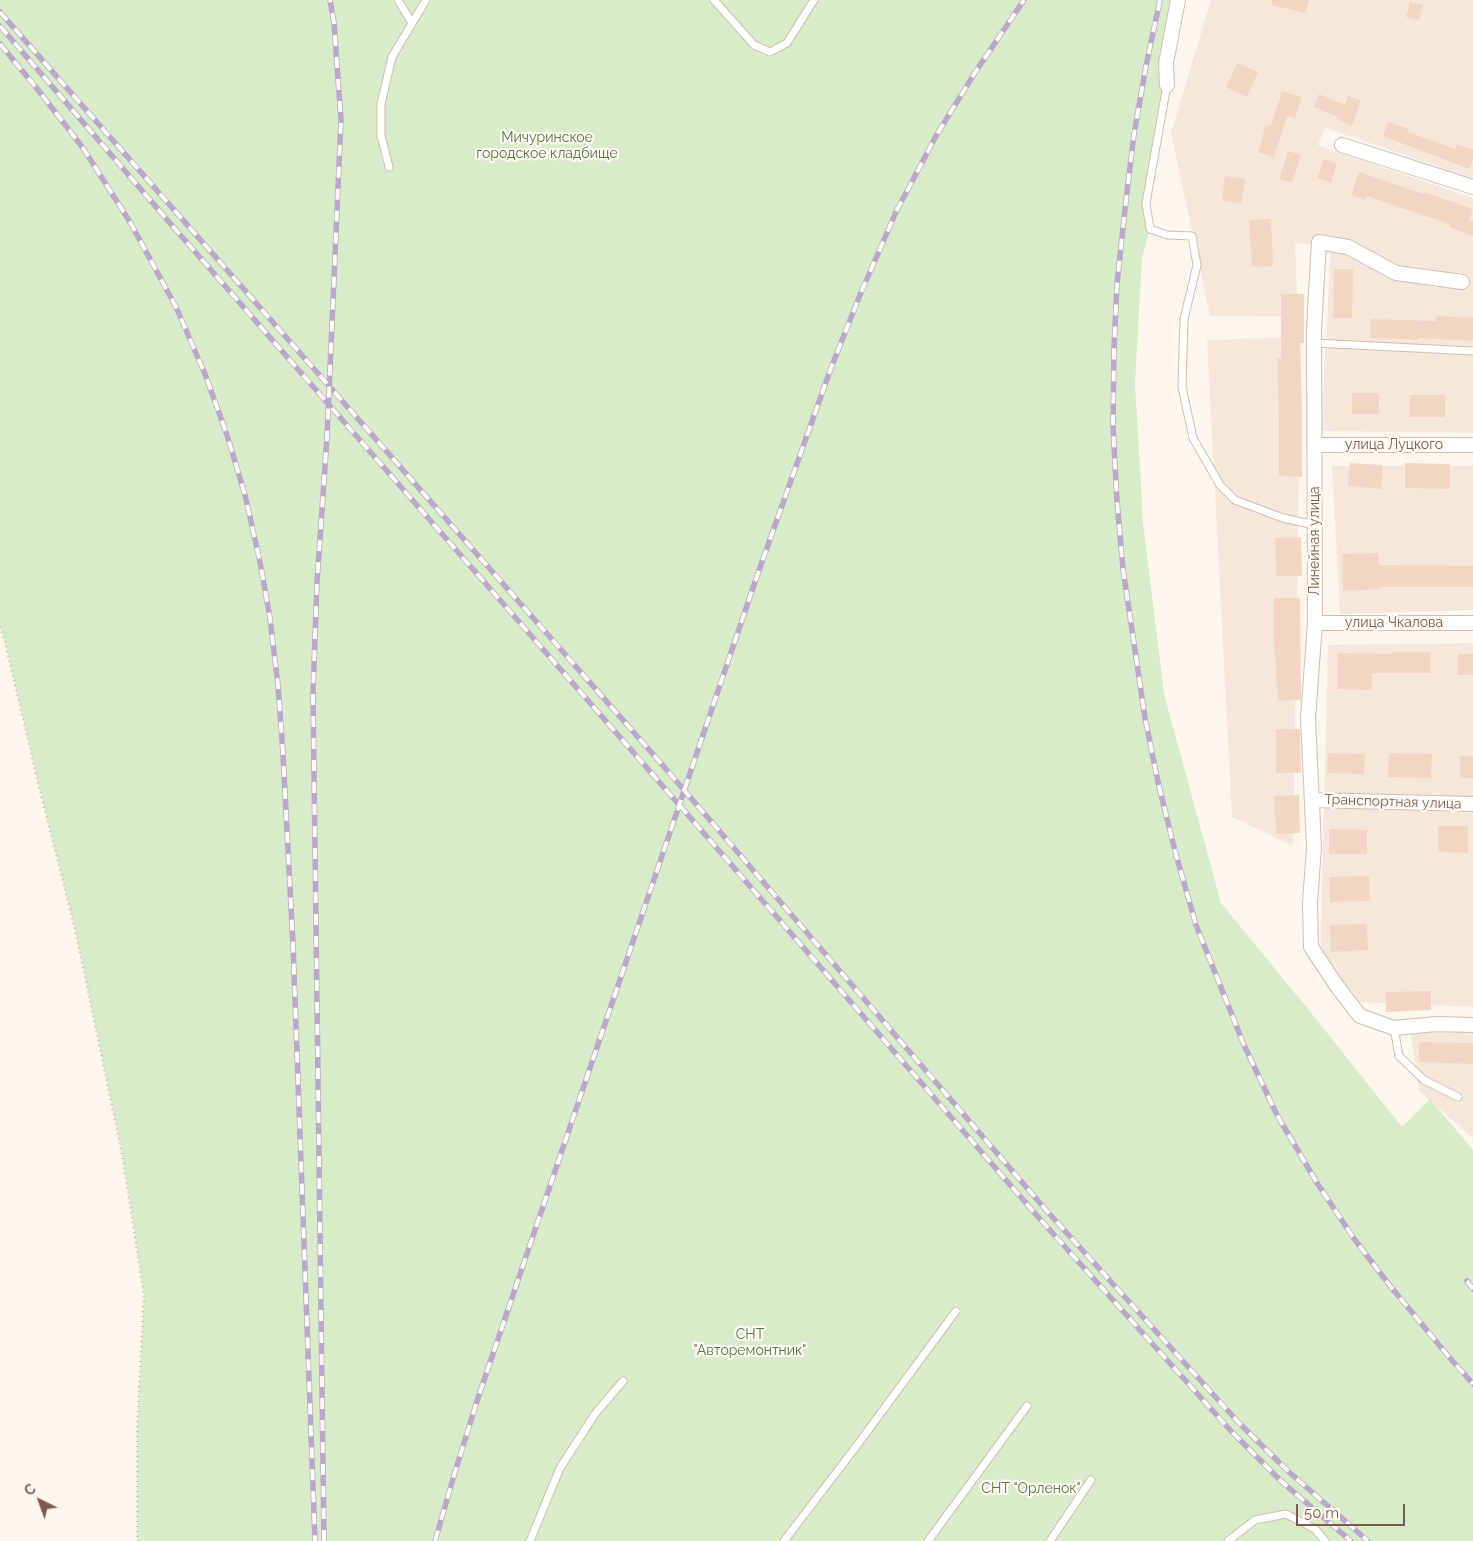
<!DOCTYPE html>
<html>
<head>
<meta charset="utf-8">
<style>
	body { margin:0 }
	#map { position:relative; width:1473px; height:1541px; overflow:hidden; background:#fdf6ec; font-family:Raleway,sans-serif }
	canvas { display:block }
	.north { position:absolute; left:15px; top:1476px; width:50px; height:50px; -webkit-text-stroke:4px #fffaf3; paint-order:stroke; rotate:318deg; font-size:14px; font-weight:700; line-height:20px; text-align:center; color:#7a5c4d }
	.north::after { content:''; display:block; margin:auto; width:18px; height:22px; background:#7a5c4d; clip-path:polygon(50% 0,100% 100%,50% 72%,0 100%) }
	.scale { position:absolute; left:1296px; top:1504px; width:109px; height:22px; box-sizing:border-box; border:2px solid #7a5c4d; border-top:0; padding-left:6px; font-size:15px; line-height:18px; white-space:nowrap; color:#7a5c4d; -webkit-text-stroke:4px #fffaf3; paint-order:stroke }
</style>
</head>
<body>
<div id="map">
<canvas width="1473" height="1541"></canvas>
<div class="north">С</div>
<div class="scale">50 m</div>
</div>
<script>
const g = document.querySelector('canvas').getContext('2d');
g.lineJoin = 'round';
function fill(path, color) {
  g.fillStyle = color;
  g.fill(path, 'evenodd');
}
function shape(rows) {
  const path = new Path2D();
  for (const r of rows) {
    path.moveTo(r[0], r[1]);
    for (let i = 2; i < r.length; i += 2) path.lineTo(r[i], r[i + 1]);
  }
  return path;
}
function trace(path, color, width, dash) {
  g.strokeStyle = color;
  g.lineWidth = width;
  g.lineCap = dash ? 'butt' : 'round';
  g.setLineDash(dash || []);
  g.stroke(path);
}
function label(font, color, halo, rows, align = 'center') {
  g.font = font + ' Raleway,sans-serif';
  g.lineWidth = 4.5;
  g.setLineDash([]);
  g.textBaseline = 'middle';
  g.strokeStyle = halo;
  g.fillStyle = color;
  for (const [text, x, y, turn = 0] of rows) {
    g.save();
    g.translate(x, y);
    g.rotate((+turn || 0) * Math.PI / 180);
    g.textAlign = isNaN(turn) ? turn : align;
    if (halo) g.strokeText(text, 0, 0);
    g.fillText(text, 0, 0);
    g.restore();
  }
}
fill(shape([
	[1211,0,1473,0,1473,178,1325,128,1318,145,1473,198,1473,433,1321,431,1331,246,1295,243,1298,317,1210,316,1171,133],
	[1301,337,1293,846,1232,817,1207,340],
	[1332,466,1473,466,1473,610,1340,614],
	[1473,643,1473,1007,1354,1002,1320,964,1328,645],
	[1410,1030,1473,1031,1473,1138,1419,1091]
]), '#f5e8da');
fill(shape([
	[0,0,1178,0,1167,85,1146,203,1150,229,1142,258,1135,383,1143,522,1164,694,1221,903,1308,1009,1402,1127,1430,1099,1473,1150,1473,1541,137,1541,137,1431,144,1295,122,1154,75,929,38,783,5,642,0,627]
]), '#d8ecc9');
fill(shape([
	[1272,0,1309,0,1306,13,1272,5],
	[1410,2,1423,5,1419,20,1406,17],
	[1237,63,1258,72,1247,97,1226,87],
	[1282,91,1302,97,1295,119,1287,116,1274,157,1258,152,1266,125,1271,126],
	[1319,94,1345,105,1348,96,1361,100,1352,126,1339,121,1340,118,1314,107],
	[1388,122,1409,129,1408,132,1455,149,1457,144,1473,150,1473,159,1469,169,1383,136],
	[1288,151,1301,155,1292,183,1279,179],
	[1324,159,1337,164,1331,183,1317,178],
	[1359,172,1423,194,1424,192,1473,209,1469,220,1473,222,1473,236,1449,227,1450,224,1399,207,1367,196,1365,200,1351,195],
	[1225,176,1245,179,1242,203,1222,201],
	[1271,219,1273,266,1252,267,1249,220],
	[1334,269,1353,269,1352,318,1333,318],
	[1281,294,1304,294,1304,343,1300,343,1302,410,1302,477,1279,476,1279,417,1277,358,1281,358],
	[1437,316,1473,318,1473,341,1418,338,1418,340,1370,338,1371,319,1436,321],
	[1352,393,1379,393,1379,414,1352,414],
	[1410,395,1445,395,1445,417,1409,417],
	[1350,463,1383,465,1381,489,1348,486],
	[1405,463,1450,464,1450,489,1405,488],
	[1301,537,1302,576,1276,576,1275,538],
	[1378,553,1379,565,1473,566,1473,587,1380,587,1380,589,1343,591,1342,554],
	[1274,598,1300,598,1301,700,1278,701,1274,641],
	[1392,652,1430,652,1430,673,1372,673,1372,690,1337,689,1338,653,1392,654],
	[1458,654,1473,654,1473,675,1458,675],
	[1276,729,1300,729,1301,773,1276,773],
	[1328,753,1365,754,1364,774,1327,773],
	[1389,753,1432,754,1431,778,1388,777],
	[1460,756,1473,756,1473,778,1460,778],
	[1299,795,1300,833,1276,834,1274,796],
	[1438,826,1468,826,1468,853,1438,852],
	[1329,829,1367,830,1367,854,1329,854],
	[1369,876,1370,901,1330,902,1329,877],
	[1367,924,1368,950,1331,952,1330,925],
	[1431,991,1431,1010,1386,1012,1385,992],
	[1419,1042,1473,1043,1473,1064,1419,1062]
]), '#f3d5c3');
const service = shape([
	[398,0,412,23],
	[714,0,754,45,770,52,787,43,814,0],
	[1167,85,1146,203,1150,229,1167,235,1192,236,1197,265,1184,319,1182,387,1193,438,1220,485,1235,500,1283,518,1315,525],
	[389,167,381,136,381,104,392,57,426,0],
	[1314,343,1473,351],
	[1394,1028,1399,1056,1424,1080,1458,1097],
	[530,1541,560,1468,595,1414,623,1381],
	[784,1541,858,1444,956,1311],
	[928,1541,1027,1406],
	[1050,1541,1091,1480],
	[1228,1541,1255,1520,1286,1514,1315,1529,1325,1541]
]);
const minor = shape([
	[1167,85,1166,63,1178,0],
	[1342,145,1473,187],
	[1462,282,1396,273,1348,247,1319,242,1314,329,1315,623,1308,718,1314,847,1310,903,1311,947,1336,985,1360,1016,1394,1028,1436,1024,1473,1025],
	[1315,445,1473,445],
	[1315,623,1473,623],
	[1312,800,1473,804]
]);
trace(service, '#d1beb0', 9);
trace(minor, '#d1beb0', 16);
trace(shape([
	[0,627,5,642,38,783,75,929,122,1154,144,1295,137,1431,137,1541]
]), '#d9b8a5', 2.5, [1, 4]);
trace(service, '#fff', 7);
trace(minor, '#fff', 14);
const rail = shape([
	[1160,0,1146,66,1134,134,1125,209,1117,284,1114,349,1113,427,1117,501,1123,569,1145,718,1158,782,1175,851,1196,925,1244,1045,1277,1115,1317,1183,1355,1240,1391,1287,1449,1357,1473,1384],
	[0,12,659,761,1046,1210,1239,1423,1289,1472,1368,1541],
	[0,26,176,230,654,776,1039,1218,1231,1431,1281,1481,1351,1541],
	[0,44,39,91,83,148,130,222,176,307,205,374,227,435,245,495,260,562,270,618,278,685,283,754,293,945,315,1541],
	[1467,1281,1473,1289],
	[324,1541,313,694,317,582,327,437,341,120,334,23,330,0],
	[435,1541,455,1472,478,1398,757,576,831,368,860,295,896,212,936,136,976,71,1024,0]
]);
trace(rail, '#b9a8c9', 5.5);
trace(rail, '#fffaf3', 4, [11]);
label('14px', '#537a41', '#fffaf3', [
	["Мичуринское",547,138],
	["городское кладбище",547,154],
	["СНТ",750,1335],
	["\"Авторемонтник\"",750,1351],
	["СНТ \"Орленок\"",1031,1489]
]);
label('14px', '#7a5c4d', '#fffaf3', [
	["улица Луцкого",1394,445],
	["Линейная улица",1315,541,-90],
	["улица Чкалова",1394,623],
	["Транспортная улица",1393,802,2]
]);
</script>
</body>
</html>
